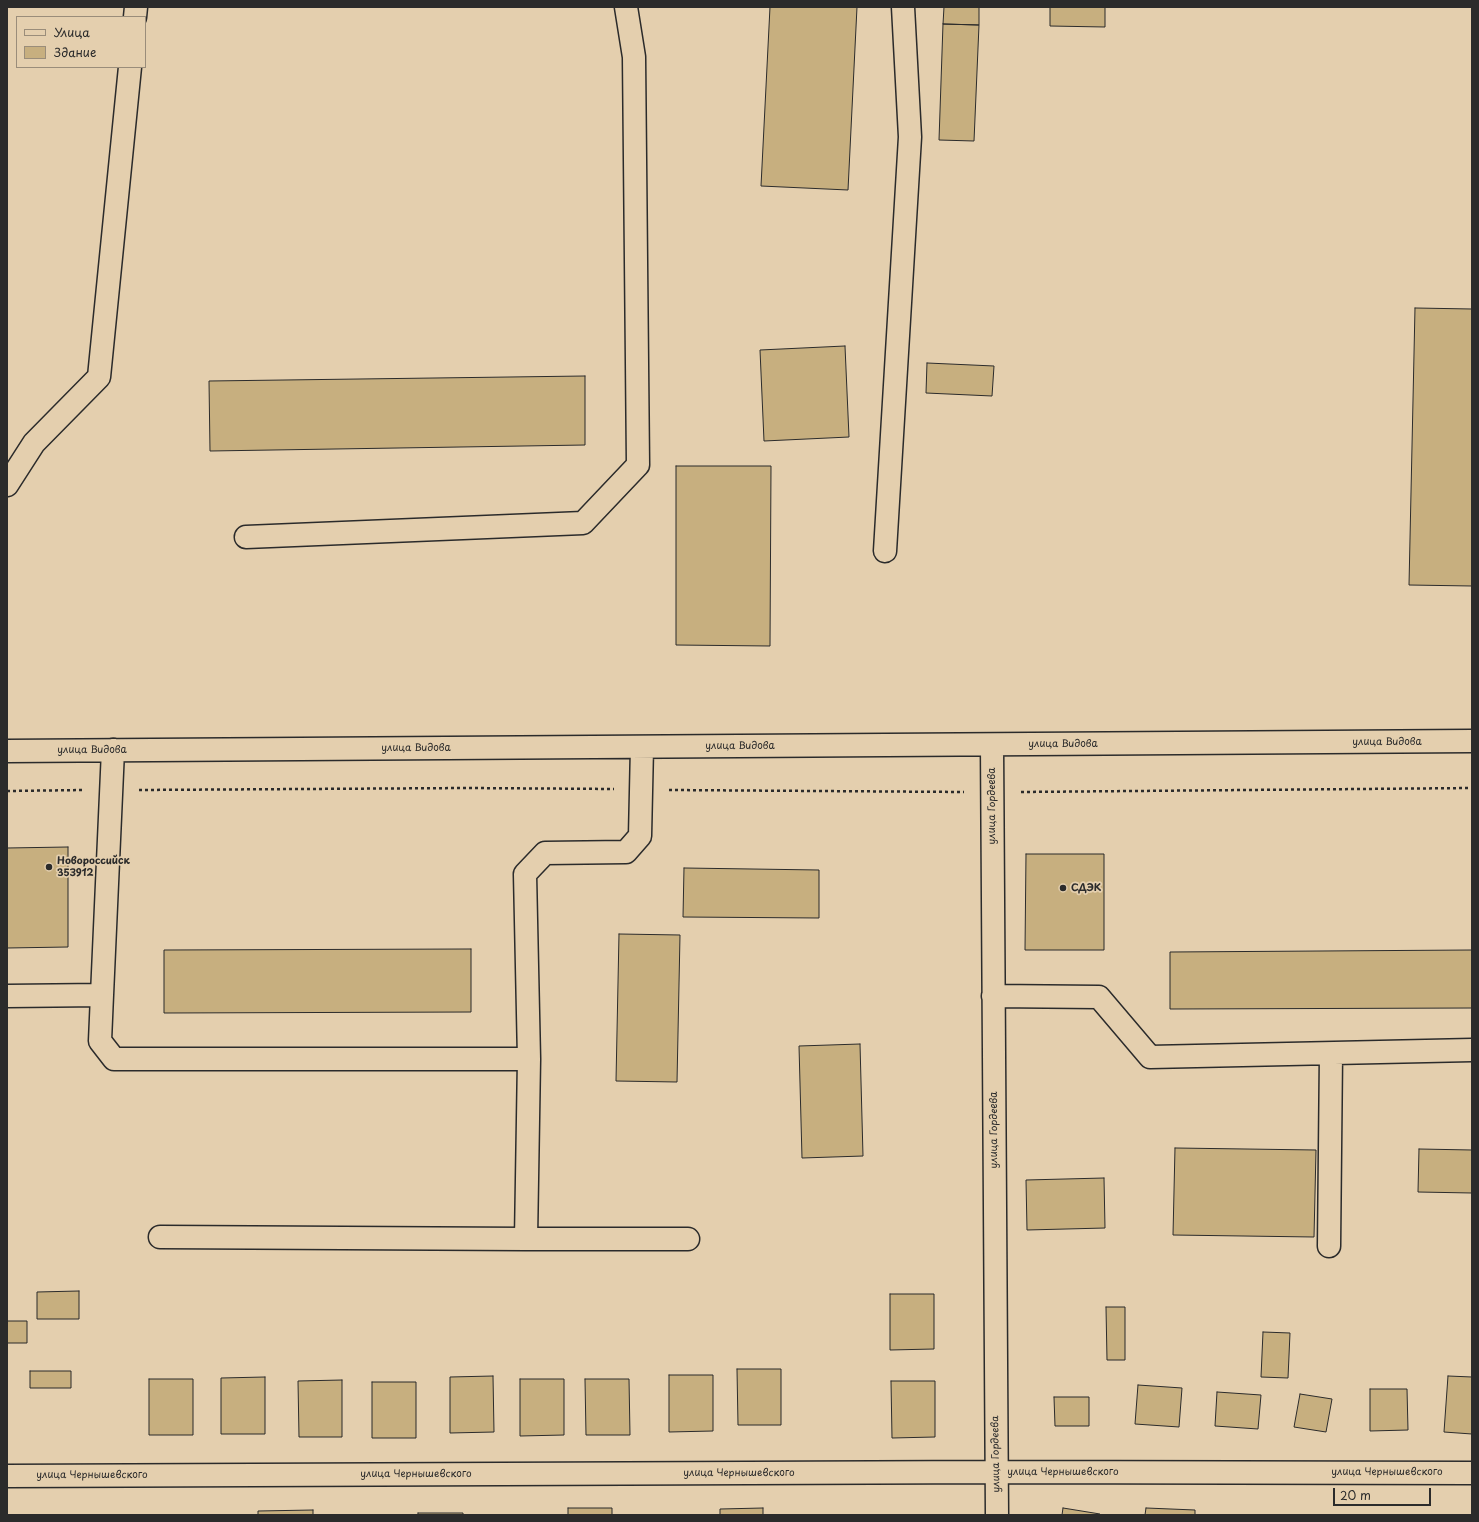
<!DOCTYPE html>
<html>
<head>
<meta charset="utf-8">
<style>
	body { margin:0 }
	#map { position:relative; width:1479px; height:1522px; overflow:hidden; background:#e4cfae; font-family:"Playpen Sans",sans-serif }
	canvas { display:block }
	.frame { position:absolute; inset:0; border:8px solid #2b2b2b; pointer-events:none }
	.legend { position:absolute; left:16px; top:16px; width:130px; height:52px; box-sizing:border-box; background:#e4cfae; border:1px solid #9a8d7a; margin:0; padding:5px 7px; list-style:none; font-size:12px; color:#2b2b2b }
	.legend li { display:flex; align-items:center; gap:8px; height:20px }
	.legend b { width:20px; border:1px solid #9a8d7a }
	.scale { position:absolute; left:1333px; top:1488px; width:98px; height:18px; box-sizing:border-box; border:2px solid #2b2b2b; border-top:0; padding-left:5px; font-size:12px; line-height:14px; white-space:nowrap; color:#2b2b2b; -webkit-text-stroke:3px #e4cfae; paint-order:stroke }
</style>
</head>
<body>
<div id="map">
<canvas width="1479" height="1522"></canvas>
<div class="frame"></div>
<ul class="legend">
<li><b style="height:5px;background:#e4cfae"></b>Улица</li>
<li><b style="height:11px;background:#c7af7f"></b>Здание</li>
</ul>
<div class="scale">20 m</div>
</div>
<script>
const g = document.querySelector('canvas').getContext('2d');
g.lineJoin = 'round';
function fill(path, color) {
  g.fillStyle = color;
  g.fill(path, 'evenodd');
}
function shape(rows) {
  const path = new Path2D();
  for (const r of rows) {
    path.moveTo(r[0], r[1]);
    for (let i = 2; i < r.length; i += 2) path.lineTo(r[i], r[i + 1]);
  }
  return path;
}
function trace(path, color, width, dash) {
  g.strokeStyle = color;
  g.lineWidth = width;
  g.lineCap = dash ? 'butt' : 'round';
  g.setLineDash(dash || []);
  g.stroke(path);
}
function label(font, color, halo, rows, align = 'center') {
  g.font = font + ' "Playpen Sans",sans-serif';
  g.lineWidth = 3.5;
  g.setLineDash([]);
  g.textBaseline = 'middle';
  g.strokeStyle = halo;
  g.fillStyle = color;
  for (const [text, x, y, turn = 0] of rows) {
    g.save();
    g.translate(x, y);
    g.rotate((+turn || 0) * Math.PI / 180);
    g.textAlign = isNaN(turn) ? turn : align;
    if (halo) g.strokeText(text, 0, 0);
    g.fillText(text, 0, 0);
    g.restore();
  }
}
const building = shape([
	[770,7,857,7,848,190,761,186,770,7],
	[944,7,979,7,979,25,943,24,944,7],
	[1050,7,1105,7,1105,27,1050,26,1050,7],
	[943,24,979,25,974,141,939,140,943,24],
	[1415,308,1472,309,1472,586,1409,585,1415,308],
	[845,346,849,437,764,441,760,350,845,346],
	[927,363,994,366,992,396,926,393,927,363],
	[585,376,585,445,210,451,209,381,585,376],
	[676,466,771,466,770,646,676,645,676,466],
	[68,847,68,947,7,948,7,848,68,847],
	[1026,854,1104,854,1104,950,1025,950,1026,854],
	[684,868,819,870,819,918,683,917,684,868],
	[619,934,680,935,677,1082,616,1081,619,934],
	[471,949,471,1012,164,1013,164,950,471,949],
	[1472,950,1472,1008,1170,1009,1170,952,1472,950],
	[860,1044,863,1156,802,1158,799,1046,860,1044],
	[1175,1148,1316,1150,1314,1237,1173,1235,1175,1148],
	[1419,1149,1472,1150,1472,1193,1418,1192,1419,1149],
	[1104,1178,1105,1228,1027,1230,1026,1180,1104,1178],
	[79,1291,79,1319,37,1319,37,1292,79,1291],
	[890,1294,934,1294,934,1349,890,1350,890,1294],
	[1106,1307,1125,1307,1125,1360,1107,1360,1106,1307],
	[7,1321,27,1321,27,1343,7,1343,7,1321],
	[1263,1332,1290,1333,1288,1378,1261,1377,1263,1332],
	[737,1369,781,1369,781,1425,738,1425,737,1369],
	[30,1371,71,1371,71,1388,30,1388,30,1371],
	[669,1375,713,1375,713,1431,669,1432,669,1375],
	[493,1376,494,1432,450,1433,450,1377,493,1376],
	[1448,1376,1472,1377,1472,1434,1444,1432,1448,1376],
	[265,1377,265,1434,221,1434,221,1378,265,1377],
	[149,1379,193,1379,193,1435,149,1435,149,1379],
	[520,1379,564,1379,564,1435,520,1436,520,1379],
	[585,1379,629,1379,630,1435,586,1435,585,1379],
	[342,1380,342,1437,299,1437,298,1381,342,1380],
	[891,1381,935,1381,935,1437,892,1438,891,1381],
	[372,1382,416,1382,416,1438,372,1438,372,1382],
	[1138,1385,1182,1388,1179,1427,1135,1424,1138,1385],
	[1370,1389,1407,1389,1408,1430,1370,1431,1370,1389],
	[1217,1392,1261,1395,1258,1429,1215,1426,1217,1392],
	[1300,1394,1332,1399,1326,1432,1294,1427,1300,1394],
	[1054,1397,1089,1397,1089,1426,1055,1426,1054,1397],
	[568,1508,612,1508,612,1515,568,1515,568,1508],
	[763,1508,763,1515,720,1515,720,1509,763,1508],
	[1063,1508,1100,1514,1100,1515,1062,1515,1063,1508],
	[1146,1508,1195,1510,1195,1515,1145,1515,1146,1508],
	[313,1510,313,1515,258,1515,258,1511,313,1510],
	[418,1513,463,1513,463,1515,418,1515,418,1513]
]);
fill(building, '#c7af7f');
trace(building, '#2b2b2b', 1);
const minor = shape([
	[135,17,136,7],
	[7,485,34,443,99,377,130,67],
	[246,537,583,523,638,465,634,57,626,7],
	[885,551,910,137,903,7],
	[992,745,997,1515],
	[7,751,1472,741],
	[102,995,113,750],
	[7,996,102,995,100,1041,114,1059,529,1059,526,1239,160,1237],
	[993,996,1099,997,1150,1057,1472,1050],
	[529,1059,525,874,545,853,626,852,640,836,642,747],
	[526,1239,688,1239],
	[1329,1246,1331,1054],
	[7,1476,996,1472,1472,1473]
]);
trace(minor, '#2b2b2b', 25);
trace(shape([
	[139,790,468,788,614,789],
	[669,790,964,792],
	[7,791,84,790],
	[1021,792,1472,788]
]), '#2b2b2b', 2.5, [3, 3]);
trace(minor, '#e4cfae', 22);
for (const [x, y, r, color] of [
	[49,867,4,"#2b2b2b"],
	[1063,888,4,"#2b2b2b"]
]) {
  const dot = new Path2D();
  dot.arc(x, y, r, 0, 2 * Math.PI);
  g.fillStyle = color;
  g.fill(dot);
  trace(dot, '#e4cfae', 1.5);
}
label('10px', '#2b2b2b', '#e4cfae', [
	["улица Видова",1387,742],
	["улица Видова",1063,744],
	["улица Видова",740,746],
	["улица Видова",416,748],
	["улица Видова",92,750],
	["улица Гордеева",992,806,-90],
	["улица Гордеева",994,1130,-90],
	["улица Гордеева",996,1454,-91],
	["улица Чернышевского",1063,1472],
	["улица Чернышевского",1387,1472],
	["улица Чернышевского",739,1473],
	["улица Чернышевского",416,1474],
	["улица Чернышевского",92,1475]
]);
label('bold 10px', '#2b2b2b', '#e4cfae', [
	["Новороссийск",57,861],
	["353912",57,873],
	["СДЭК",1071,888]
], 'left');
</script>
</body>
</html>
